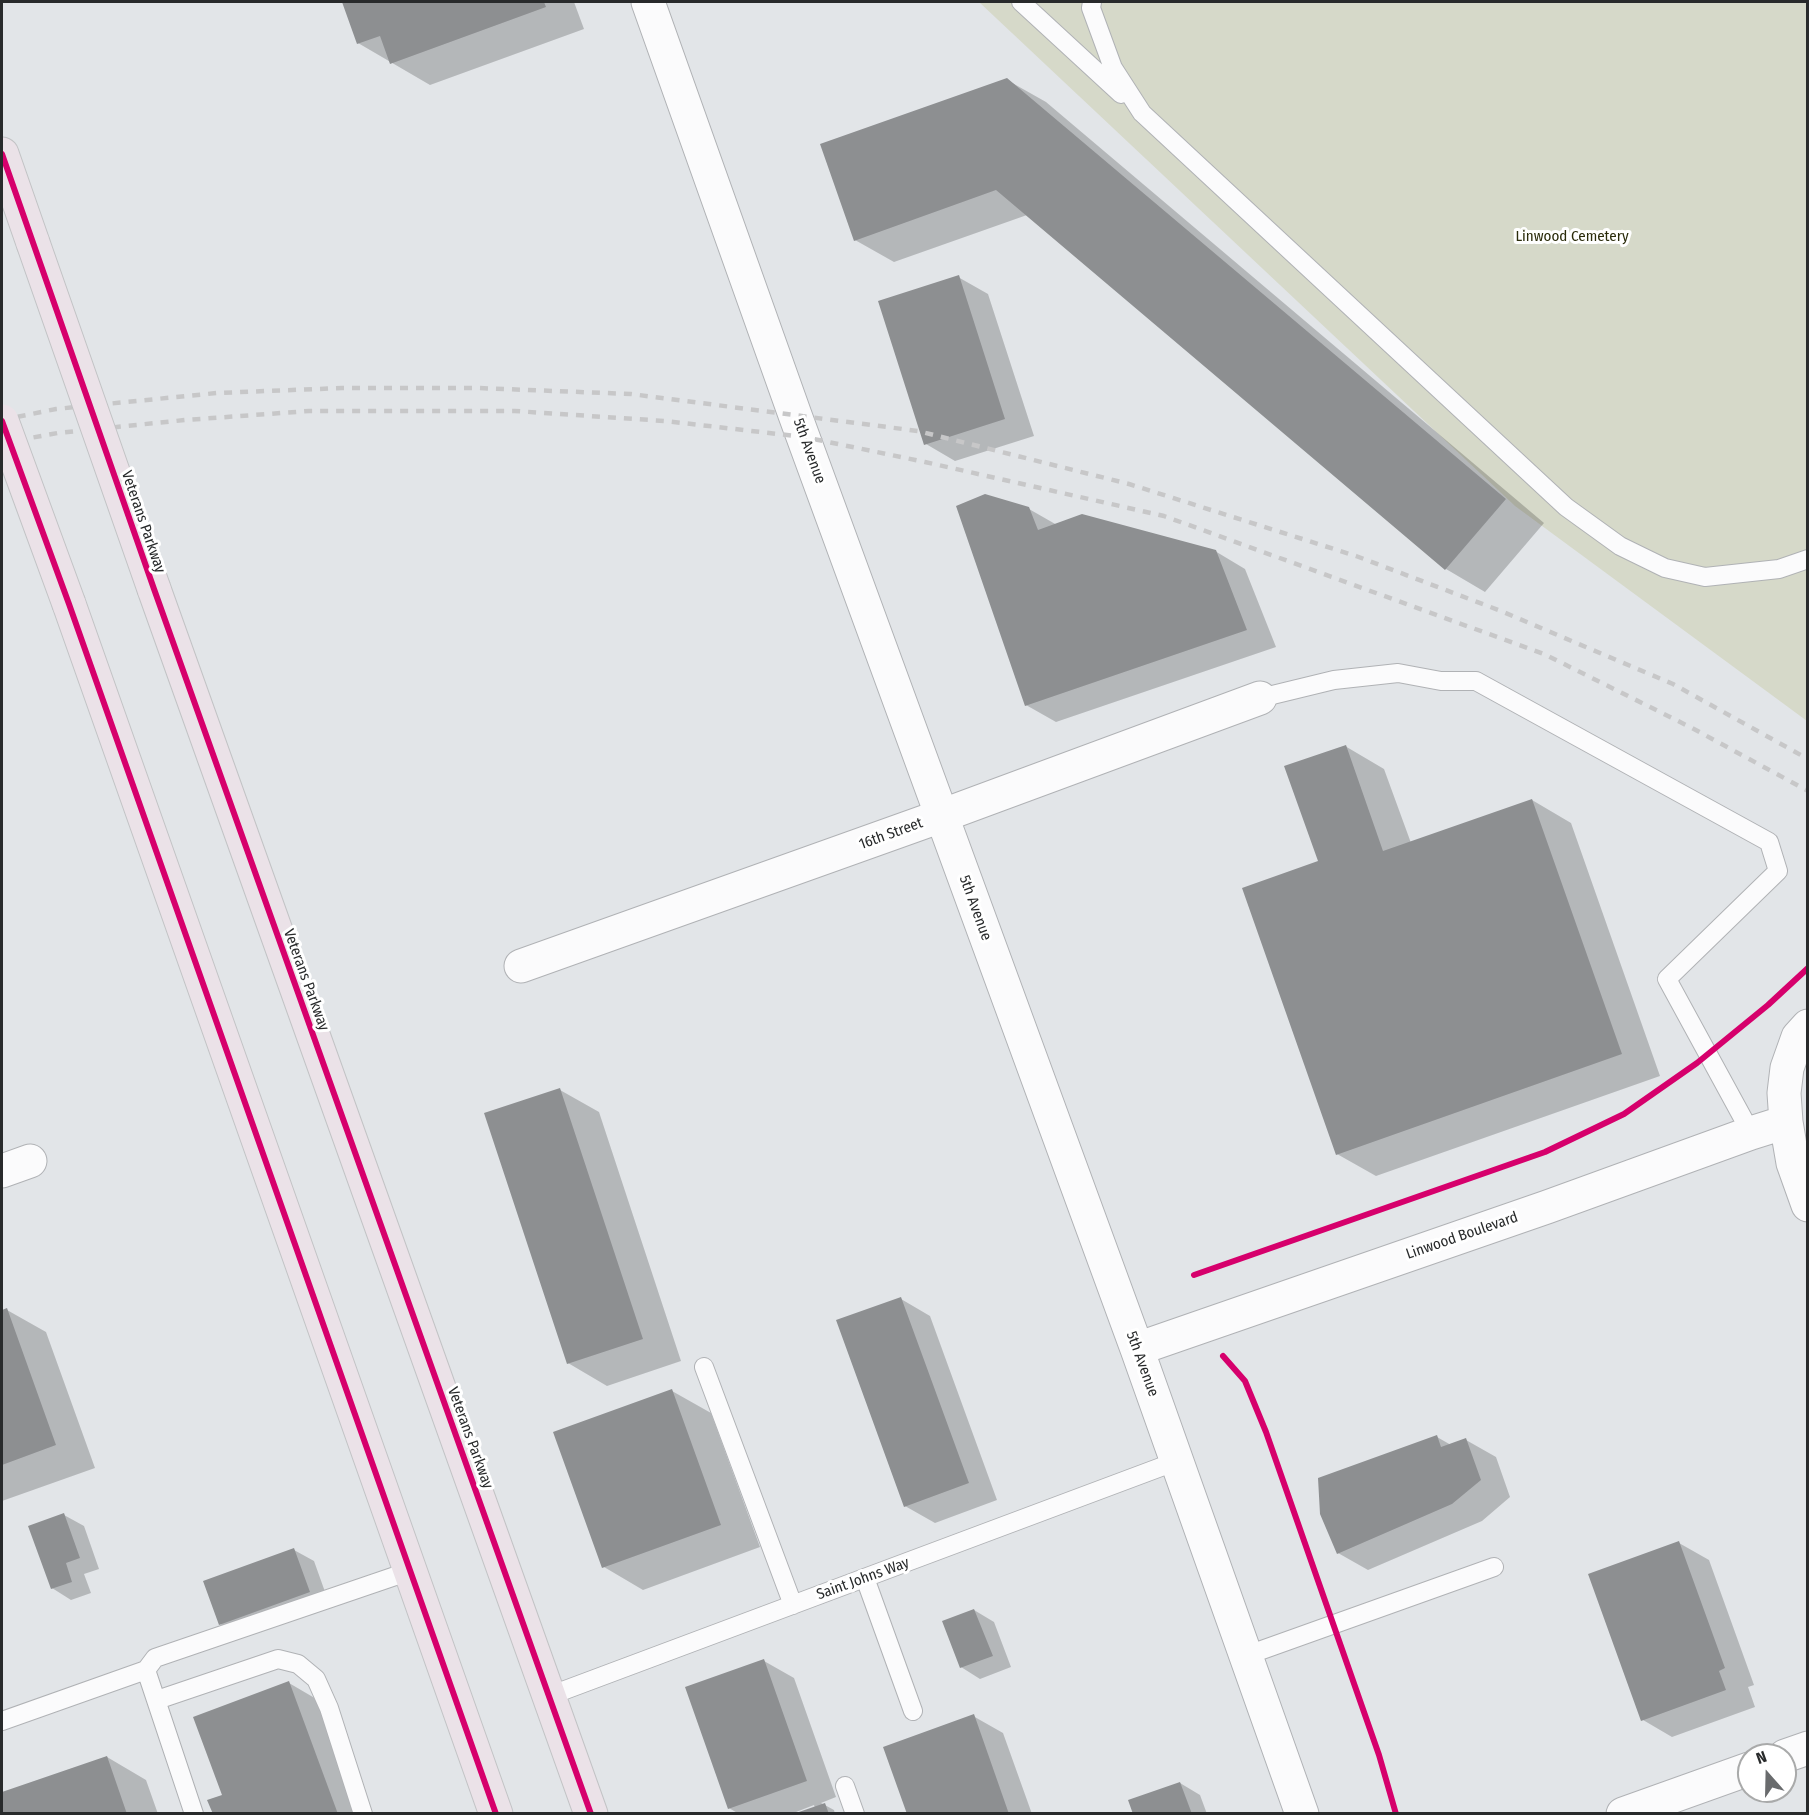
<!DOCTYPE html>
<html>
<head>
<meta charset="utf-8">
<style>
	body { margin:0 }
	#map { position:relative; width:1809px; height:1815px; overflow:hidden; background:#e2e5e8; font-family:"Fira Sans Condensed",sans-serif }
	canvas { display:block }
	.frame { position:absolute; inset:0; border:3px solid #282a2b; pointer-events:none }
	.north { position:absolute; left:1737px; top:1743px; width:60px; height:60px; box-sizing:border-box; background:#fff; border:2px solid #a9aaaa; border-radius:50%; rotate:340deg; font-size:16px; font-weight:700; line-height:24px; text-align:center; color:#282a2b }
	.north::after { content:''; display:block; margin:auto; width:21px; height:27px; background:#696b6d; clip-path:polygon(50% 0,100% 100%,50% 72%,0 100%) }
</style>
</head>
<body>
<div id="map">
<canvas width="1809" height="1815"></canvas>
<div class="frame"></div>
<div class="north">N</div>
</div>
<script>
const g = document.querySelector('canvas').getContext('2d');
g.lineJoin = 'round';
function fill(path, color) {
  g.fillStyle = color;
  g.fill(path, 'evenodd');
}
function shape(rows) {
  const path = new Path2D();
  for (const r of rows) {
    path.moveTo(r[0], r[1]);
    for (let i = 2; i < r.length; i += 2) path.lineTo(r[i], r[i + 1]);
  }
  return path;
}
function trace(path, color, width, dash) {
  g.strokeStyle = color;
  g.lineWidth = width;
  g.lineCap = dash ? 'butt' : 'round';
  g.setLineDash(dash || []);
  g.stroke(path);
}
function label(font, color, halo, rows, align = 'center') {
  g.font = font + ' "Fira Sans Condensed",sans-serif';
  g.lineWidth = 6;
  g.setLineDash([]);
  g.textBaseline = 'middle';
  g.strokeStyle = halo;
  g.fillStyle = color;
  for (const [text, x, y, turn = 0] of rows) {
    g.save();
    g.translate(x, y);
    g.rotate((+turn || 0) * Math.PI / 180);
    g.textAlign = isNaN(turn) ? turn : align;
    if (halo) g.strokeText(text, 0, 0);
    g.fillText(text, 0, 0);
    g.restore();
  }
}
fill(shape([
	[979,2,1807,2,1807,721,1515,506]
]), '#d6d9c9');
fill(shape([
	[343,2,574,2,584,29,430,85,358,43],
	[1007,80,1046,102,1544,523,1485,592,1446,569,1027,215,894,262,855,240],
	[958,277,988,294,1034,436,955,461,926,444],
	[1029,509,1057,525,1215,551,1245,569,1276,647,1056,722,1026,705],
	[1345,746,1384,769,1411,843,1532,800,1571,823,1660,1076,1376,1176,1337,1154],
	[560,1090,599,1112,681,1361,607,1386,568,1363],
	[901,1299,930,1316,997,1500,935,1523,905,1506],
	[7,1310,46,1332,95,1468,2,1501,2,1312],
	[672,1391,711,1413,760,1547,643,1590,604,1567],
	[1437,1437,1451,1445,1466,1440,1496,1457,1510,1497,1482,1521,1368,1570,1338,1553],
	[64,1515,84,1526,99,1569,84,1574,91,1593,71,1600,52,1588],
	[1679,1543,1709,1560,1754,1685,1748,1687,1755,1707,1672,1737,1643,1720],
	[294,1550,314,1561,329,1603,240,1636,220,1624],
	[974,1610,994,1622,1011,1667,980,1679,961,1667],
	[764,1661,794,1678,836,1797,821,1803,834,1810,835,1814,800,1814,815,1808,814,1805,791,1814,739,1814,729,1808],
	[289,1683,318,1700,361,1814,214,1814],
	[973,1716,1003,1733,1032,1814,909,1814],
	[107,1757,146,1780,158,1814,2,1814,2,1794],
	[1180,1783,1200,1795,1207,1814,1135,1814]
]), '#0003');
fill(shape([
	[342,2,544,2,546,7,390,64,380,36,357,44],
	[1007,78,1506,499,1445,570,996,190,854,241,820,144],
	[959,275,1005,419,924,445,878,301],
	[985,494,1029,507,1038,530,1082,514,1216,550,1247,630,1025,706,956,506],
	[1346,745,1383,851,1532,799,1622,1054,1336,1155,1242,888,1318,861,1284,766],
	[560,1088,643,1339,567,1364,484,1113],
	[901,1297,969,1483,904,1507,836,1320],
	[7,1308,56,1445,2,1465,2,1310],
	[672,1389,721,1525,602,1568,553,1432],
	[1437,1435,1441,1447,1466,1438,1481,1480,1452,1504,1337,1554,1320,1514,1318,1478],
	[64,1513,80,1558,66,1563,72,1582,51,1589,28,1526],
	[1679,1541,1725,1668,1719,1671,1726,1690,1641,1721,1588,1574],
	[294,1548,310,1592,219,1625,203,1581],
	[974,1609,993,1656,960,1668,942,1621],
	[764,1659,807,1781,728,1809,685,1687],
	[289,1681,338,1814,213,1814,207,1800,222,1795,193,1717],
	[974,1714,1009,1814,907,1814,883,1747],
	[107,1756,127,1814,2,1814,2,1792],
	[1180,1782,1192,1814,1133,1814,1128,1800],
	[825,1803,829,1814,796,1814,796,1813]
]), '#8d8f91');
const lane = shape([
	[1021,2,1121,94],
	[1092,2,1091,8,1113,68,1142,113,1566,507,1620,546,1665,568,1705,577,1779,569,1808,559],
	[1260,698,1334,680,1398,673,1441,681,1476,681,1769,842,1778,871,1667,979,1751,1133],
	[704,1367,793,1605],
	[865,1578,913,1711],
	[1245,1656,1494,1567],
	[146,1670,194,1814],
	[549,1696,1177,1461],
	[157,1700,278,1659,298,1664,316,1679,329,1708,363,1814],
	[2,1721,146,1670,155,1658,410,1571],
	[845,1786,855,1814]
]);
const street = shape([
	[521,966,941,816,1260,698],
	[2,1171,30,1161],
	[1785,1756,1808,1748],
	[1623,1814,1749,1769]
]);
const secondary = shape([
	[648,2,795,415,1137,1349,1302,1814],
	[1808,1026,1798,1037,1787,1068,1784,1093,1786,1122,1793,1163,1808,1205],
	[1137,1349,1547,1207,1751,1133,1786,1122]
]);
const primary = shape([
	[2,154,33,243],
	[154,589,591,1814],
	[69,604,496,1814]
]);
trace(lane, '#b0b2b5', 20);
trace(street, '#b0b2b5', 35);
trace(secondary, '#b0b2b5', 35);
trace(primary, '#c2c3c5', 35);
trace(lane, '#fbfbfc', 18);
trace(street, '#fbfbfc', 33);
trace(secondary, '#fbfbfc', 33);
trace(primary, '#ebe2e8', 33);
trace(shape([
	[2,420,56,409,217,393,342,388,477,388,631,394,918,431,1129,484,1356,556,1501,611,1673,684,1808,759],
	[2,443,58,433,185,420,309,411,515,411,665,421,804,437,925,462,1164,516,1544,654,1692,728,1808,791]
]), '#c7c7c8', 4.5, [8, 8]);
const primaryBridge = shape([
	[33,243,154,589],
	[2,421,69,604]
]);
trace(primaryBridge, '#c2c3c5', 35, []);
trace(primaryBridge, '#ebe2e8', 33);
trace(shape([
	[2,154,154,589,591,1814],
	[2,421,69,604,496,1814],
	[1194,1275,1545,1152,1624,1114,1697,1063,1768,1005,1808,968],
	[1223,1356,1245,1381,1266,1432,1379,1755,1396,1814]
]), '#d6006c', 6);
label('15px', '#2a2b0a', '#fff', [
	["Linwood Cemetery",1572,237]
]);
label('15px', '#282a2b', '#fff', [
	["5th Avenue",809,451,70],
	["Veterans Parkway",143,522,71],
	["16th Street",891,834,-20],
	["5th Avenue",975,908,70],
	["Veterans Parkway",306,980,70],
	["Linwood Boulevard",1462,1236,-19],
	["5th Avenue",1142,1364,70],
	["Veterans Parkway",470,1438,70],
	["Saint Johns Way",863,1579,-20]
]);
</script>
</body>
</html>
